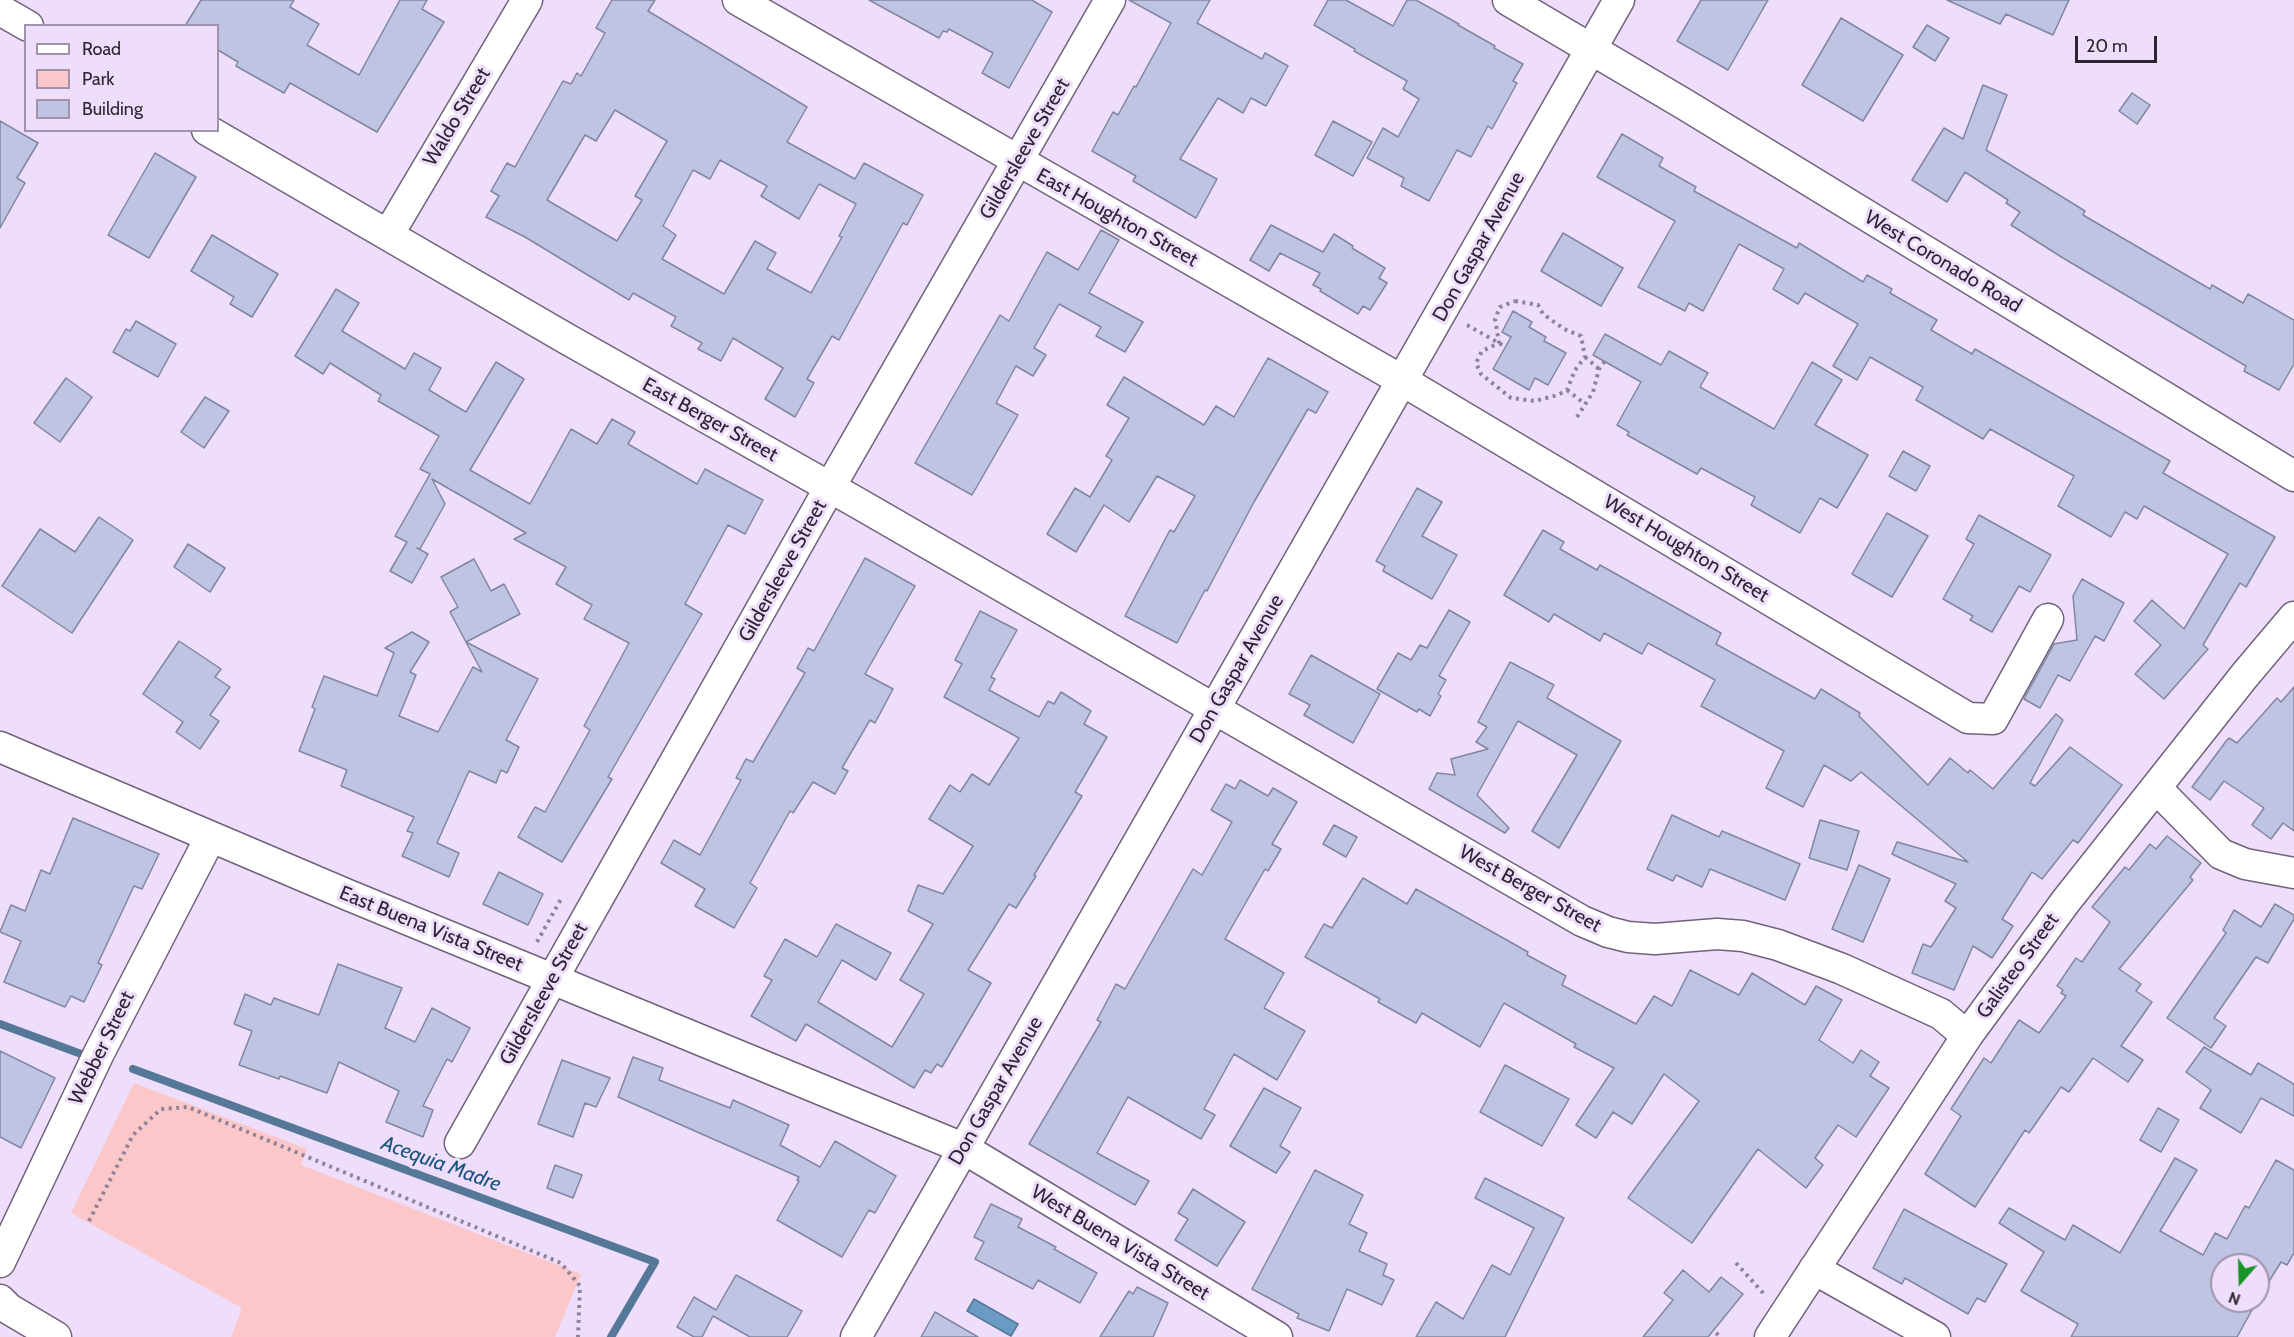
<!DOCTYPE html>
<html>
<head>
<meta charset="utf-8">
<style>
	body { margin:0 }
	#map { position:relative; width:2294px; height:1337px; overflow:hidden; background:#eeddfb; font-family:Cabin,sans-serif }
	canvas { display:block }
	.legend { position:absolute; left:24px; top:24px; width:195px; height:108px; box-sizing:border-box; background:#eeddfb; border:2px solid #a093aa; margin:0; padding:8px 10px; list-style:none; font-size:18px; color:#2b2530 }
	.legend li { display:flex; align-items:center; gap:12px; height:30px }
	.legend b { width:30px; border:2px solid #a093aa }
	.north { position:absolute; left:2210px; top:1253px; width:60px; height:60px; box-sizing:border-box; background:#eeddfb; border:2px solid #a093aa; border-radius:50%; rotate:200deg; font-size:16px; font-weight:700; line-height:24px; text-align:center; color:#2b2530 }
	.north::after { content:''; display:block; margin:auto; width:21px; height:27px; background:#169628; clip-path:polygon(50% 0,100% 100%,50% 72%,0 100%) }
	.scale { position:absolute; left:2075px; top:36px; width:82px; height:27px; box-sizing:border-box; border:3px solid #2b2530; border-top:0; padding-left:8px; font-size:18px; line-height:21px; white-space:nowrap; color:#2b2530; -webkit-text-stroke:4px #eeddfb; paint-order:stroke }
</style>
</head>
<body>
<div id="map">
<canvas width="2294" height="1337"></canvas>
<ul class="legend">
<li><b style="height:8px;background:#fff"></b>Road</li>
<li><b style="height:16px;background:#fcc7c9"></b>Park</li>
<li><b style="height:16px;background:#bec4e2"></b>Building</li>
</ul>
<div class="north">N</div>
<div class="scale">20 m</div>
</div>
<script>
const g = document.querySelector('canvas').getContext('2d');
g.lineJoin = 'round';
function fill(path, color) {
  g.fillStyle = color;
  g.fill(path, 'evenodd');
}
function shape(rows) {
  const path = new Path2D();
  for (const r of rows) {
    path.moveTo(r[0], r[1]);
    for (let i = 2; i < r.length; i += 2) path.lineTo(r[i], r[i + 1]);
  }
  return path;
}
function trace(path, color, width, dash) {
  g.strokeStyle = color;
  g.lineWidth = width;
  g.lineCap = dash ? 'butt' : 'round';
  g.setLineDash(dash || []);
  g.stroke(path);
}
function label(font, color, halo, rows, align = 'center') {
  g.font = font + ' Cabin,sans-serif';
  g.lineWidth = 6;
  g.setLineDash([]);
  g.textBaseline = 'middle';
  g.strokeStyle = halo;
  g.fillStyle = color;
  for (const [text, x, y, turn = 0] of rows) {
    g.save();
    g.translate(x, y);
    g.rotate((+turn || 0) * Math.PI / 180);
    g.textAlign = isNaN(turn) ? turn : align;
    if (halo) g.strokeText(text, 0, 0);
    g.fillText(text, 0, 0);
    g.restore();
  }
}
fill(shape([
	[134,1083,307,1149,301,1165,581,1274,555,1337,231,1337,242,1308,71,1213]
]), '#fcc7c9');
const water = shape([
	[974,1299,1018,1324,1011,1336,967,1311,974,1299]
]);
fill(water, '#699bc4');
trace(water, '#567898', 1.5);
trace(shape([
	[0,1024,92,1058],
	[133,1069,655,1262,611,1337]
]), '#567898', 8);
const building = shape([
	[201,0,294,0,290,7,319,24,307,45,359,75,400,0,427,0,422,9,444,22,377,132,290,83,284,93,236,66,238,62,218,50,218,26,185,26,201,0],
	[612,0,655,0,648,11,807,107,787,142,855,179,864,163,923,195,907,225,903,223,839,340,832,336,807,379,814,383,795,417,765,399,783,368,733,338,721,361,698,349,702,343,671,326,676,317,633,293,629,300,525,237,486,217,499,196,491,191,507,163,515,167,563,81,571,84,577,73,581,76,605,33,596,28,612,0],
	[615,110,667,141,635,196,642,200,617,241,547,200,585,135,596,141,615,110],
	[720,160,767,186,761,196,799,219,819,184,856,204,839,236,842,237,811,293,767,269,776,253,755,241,724,294,662,259,676,235,663,226,693,170,710,179,720,160],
	[869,0,1032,0,1052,12,1009,88,982,73,993,53,949,29,947,32,943,31,939,38,869,0],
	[1129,0,1210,0,1197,23,1262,59,1265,53,1288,66,1266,106,1251,98,1243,113,1218,98,1180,159,1217,179,1196,218,1133,181,1136,176,1092,151,1113,112,1118,115,1134,86,1136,87,1171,23,1129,0],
	[1328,0,1346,0,1393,26,1407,0,1416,0,1459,24,1458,25,1495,46,1494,48,1523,64,1513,81,1517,83,1492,129,1488,126,1471,157,1457,150,1429,201,1401,186,1404,178,1367,158,1383,128,1398,137,1419,99,1403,89,1407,81,1354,51,1355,49,1314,25,1328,0],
	[1701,0,1768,0,1728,70,1677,41,1701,0],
	[1947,0,2069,0,2053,35,2006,14,2000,24,1947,0],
	[1841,18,1903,55,1863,121,1802,85,1841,18],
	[1927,25,1949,38,1935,61,1913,47,1927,25],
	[1983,85,2007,95,1986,150,2085,211,2083,215,2210,289,2212,285,2243,303,2248,294,2294,320,2294,364,2279,390,2244,371,2246,366,2063,258,2011,225,2020,212,2006,203,2008,200,1965,172,1947,202,1912,180,1944,128,1963,139,1983,85],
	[2132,93,2150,105,2137,124,2119,111,2132,93],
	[0,121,38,143,17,178,25,183,0,228,0,121],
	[1333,121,1372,142,1353,176,1315,155,1333,121],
	[1622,134,1663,158,1659,166,1696,187,1694,191,1797,248,1799,243,1863,282,1867,275,1892,289,1890,293,1937,320,1931,330,1972,354,1975,349,2170,461,2163,473,2275,537,2246,587,2240,583,2203,645,2208,649,2164,699,2135,674,2161,645,2134,621,2152,600,2184,629,2228,554,2144,506,2137,519,2125,512,2111,537,2058,506,2074,476,1990,429,1983,439,1916,400,1923,387,1870,357,1857,380,1833,366,1858,324,1805,293,1798,304,1773,289,1784,269,1739,244,1703,311,1689,303,1685,311,1638,287,1675,221,1597,177,1622,134],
	[155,153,196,177,149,258,108,235,155,153],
	[1271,225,1323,252,1334,234,1353,246,1352,248,1385,268,1379,278,1387,283,1370,310,1363,306,1358,314,1320,291,1321,289,1313,285,1320,273,1280,253,1269,271,1250,260,1271,225],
	[1101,230,1119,240,1089,293,1143,322,1125,352,1096,336,1101,327,1059,304,1034,348,1046,355,1033,376,1016,366,996,403,1018,415,972,495,915,463,1000,315,1009,321,1047,252,1078,270,1101,230],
	[1563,233,1623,268,1601,306,1541,271,1563,233],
	[212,235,278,274,252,317,230,304,234,297,191,271,212,235],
	[336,289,359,303,342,331,405,369,414,353,441,368,429,390,466,412,496,362,524,379,470,470,530,504,571,429,597,444,612,419,635,432,628,444,697,484,705,469,763,500,745,534,728,525,685,604,702,614,608,777,612,779,562,862,518,837,535,807,545,812,590,730,584,726,629,643,584,619,592,605,556,584,566,567,514,539,526,533,432,479,445,504,420,549,417,548,428,554,412,583,390,571,407,542,395,536,430,474,420,469,439,436,378,401,381,395,330,363,323,374,295,356,336,289],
	[1513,311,1532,322,1529,327,1546,337,1544,341,1566,353,1548,385,1535,378,1529,390,1493,369,1511,337,1502,332,1513,311],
	[136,321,176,344,158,377,113,352,126,329,130,331,136,321],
	[1605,334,1661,365,1669,351,1708,373,1700,387,1774,429,1812,362,1842,380,1815,425,1868,455,1837,508,1820,498,1800,533,1751,505,1755,497,1701,468,1697,474,1627,435,1629,432,1617,425,1641,382,1593,355,1605,334],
	[1268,358,1328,392,1316,413,1308,409,1254,502,1207,591,1205,590,1177,643,1125,616,1170,530,1174,532,1195,496,1157,476,1129,522,1104,505,1076,552,1047,534,1075,488,1090,497,1112,460,1106,456,1129,418,1107,405,1124,377,1204,425,1216,406,1234,417,1268,358],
	[66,378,92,397,60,442,34,423,66,378],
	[205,397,229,411,204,448,181,432,205,397],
	[1903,451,1930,466,1916,491,1889,476,1903,451],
	[1417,488,1442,502,1422,536,1457,555,1432,599,1383,571,1385,566,1376,561,1417,488],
	[1887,513,1928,536,1892,597,1852,574,1887,513],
	[1979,515,2051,555,2030,592,2019,586,1992,632,1970,620,1973,616,1943,599,1974,544,1966,539,1979,515],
	[99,517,133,540,72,633,2,586,40,529,75,552,99,517],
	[1543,530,1564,542,1560,549,1597,570,1600,565,1721,633,1716,644,1815,699,1821,689,1860,713,1859,716,1928,785,1950,758,1968,773,1970,770,1993,789,2056,714,2063,720,2030,783,2035,786,2070,747,2122,785,2078,843,2073,840,2042,879,2032,872,2002,919,2013,926,1992,958,1973,946,1954,990,1912,973,1923,944,1931,947,1956,908,1945,901,1956,884,1892,854,1897,842,1968,862,1861,772,1851,781,1824,765,1803,807,1766,788,1784,751,1701,706,1715,680,1648,643,1642,654,1604,633,1600,641,1554,614,1549,622,1504,595,1543,530],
	[188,544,225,568,210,592,174,567,188,544],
	[865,558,915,586,865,674,893,689,875,723,870,720,842,768,848,771,835,794,813,782,793,813,790,811,750,883,757,888,734,928,695,906,705,889,661,863,674,840,700,855,741,780,736,778,746,759,753,762,805,673,797,668,808,648,814,651,865,558],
	[474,559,491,591,504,584,520,614,466,642,538,679,506,740,519,747,507,773,501,770,496,783,469,771,437,843,459,853,449,877,402,856,413,833,407,831,414,817,341,786,347,770,299,751,315,709,312,707,324,676,377,696,394,653,385,648,412,632,429,642,410,672,416,675,399,716,438,732,473,667,482,672,450,612,458,607,441,577,474,559],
	[2082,579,2124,603,2104,641,2095,636,2070,681,2058,675,2040,708,2024,699,2054,644,2077,640,2073,596,2082,579],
	[1449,610,1470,622,1439,676,1446,680,1438,694,1441,696,1430,716,1419,709,1417,712,1377,689,1398,653,1411,660,1420,645,1427,648,1449,610],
	[980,611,1017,630,991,677,995,679,989,690,1039,717,1048,701,1054,704,1061,692,1091,711,1084,724,1107,737,1075,792,1082,796,1034,875,1036,876,1016,908,1009,904,968,970,991,983,942,1067,937,1064,931,1073,925,1070,914,1088,806,1024,796,1041,751,1016,772,980,764,976,785,939,817,957,836,924,891,953,876,980,842,960,818,1002,892,1047,924,994,900,980,933,924,908,911,918,885,943,894,973,846,929,819,950,785,960,792,972,774,989,785,1019,738,944,697,962,664,955,660,980,611],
	[179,641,221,669,215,677,230,687,210,715,219,721,200,749,176,732,183,722,143,694,179,641],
	[1311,655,1380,694,1353,743,1304,715,1310,705,1289,694,1311,655],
	[1510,662,1554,685,1547,698,1621,741,1559,848,1532,831,1577,755,1518,721,1477,795,1509,828,1505,833,1429,789,1437,773,1455,775,1451,759,1488,749,1476,742,1487,727,1478,722,1510,662],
	[2294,687,2294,831,2283,823,2271,839,2252,825,2264,808,2224,781,2210,800,2192,787,2227,740,2229,738,2237,743,2277,698,2281,702,2294,687],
	[1240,780,1268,796,1273,788,1297,802,1272,844,1281,849,1268,871,1265,869,1225,939,1284,973,1264,1008,1305,1031,1277,1080,1234,1054,1204,1109,1215,1115,1201,1139,1128,1097,1097,1153,1149,1181,1135,1205,1029,1144,1101,1022,1097,1020,1116,984,1125,989,1193,869,1202,875,1232,822,1211,810,1226,784,1235,789,1240,780],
	[1672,815,1719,837,1722,831,1800,864,1785,900,1710,869,1702,887,1676,875,1673,881,1647,869,1672,815],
	[73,818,159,854,142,889,134,886,98,963,102,965,84,1002,71,996,65,1007,4,982,21,941,0,932,11,905,25,911,41,870,50,874,73,818],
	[1820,820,1859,831,1847,870,1809,858,1820,820],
	[1334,825,1357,837,1346,857,1323,844,1334,825],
	[2167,836,2201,863,2190,877,2193,880,2119,969,2141,984,2136,991,2152,1002,2121,1046,2143,1060,2128,1082,2093,1058,2069,1092,2061,1087,2029,1133,2025,1130,1975,1207,1925,1174,1961,1116,1951,1109,1984,1058,1991,1063,2019,1020,2039,1033,2066,996,2061,993,2063,990,2057,986,2076,958,2082,962,2110,922,2092,907,2125,867,2129,870,2150,844,2156,849,2167,836],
	[1859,865,1890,879,1863,942,1832,929,1859,865],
	[499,872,543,894,528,925,483,904,499,872],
	[1363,878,1407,904,1416,889,1528,952,1527,955,1566,976,1562,985,1636,1024,1654,996,1672,1006,1690,970,1739,995,1752,973,1805,1005,1816,986,1842,1000,1819,1040,1853,1063,1861,1050,1879,1062,1870,1076,1889,1088,1856,1137,1838,1125,1815,1158,1823,1165,1806,1188,1758,1149,1692,1243,1628,1198,1699,1101,1664,1074,1632,1124,1613,1112,1596,1138,1576,1125,1614,1068,1574,1047,1576,1044,1504,1003,1480,1047,1422,1013,1416,1023,1378,1002,1380,999,1305,957,1324,924,1332,928,1363,878],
	[2275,904,2294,915,2294,919,2268,963,2256,957,2214,1018,2226,1026,2211,1048,2167,1018,2226,933,2223,930,2234,910,2261,927,2275,904],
	[338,964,402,988,385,1028,415,1042,432,1008,470,1028,452,1062,447,1059,423,1106,433,1110,423,1137,386,1122,399,1091,339,1062,327,1093,280,1076,279,1079,239,1065,252,1031,234,1024,245,994,271,1005,274,998,319,1015,338,964],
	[2204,1047,2251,1075,2258,1063,2294,1084,2294,1116,2261,1098,2241,1133,2200,1108,2211,1090,2186,1072,2204,1047],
	[0,1051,55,1078,21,1148,0,1137,0,1051],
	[633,1057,663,1068,659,1080,730,1108,733,1100,789,1125,780,1145,820,1167,835,1141,896,1176,875,1213,869,1210,842,1257,777,1220,799,1181,797,1180,799,1177,618,1097,633,1057],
	[562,1060,610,1078,596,1107,585,1103,573,1137,538,1124,562,1060],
	[1505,1065,1569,1099,1542,1146,1480,1112,1505,1065],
	[1264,1088,1301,1108,1280,1146,1290,1152,1276,1173,1230,1146,1264,1088],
	[2158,1108,2179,1120,2161,1152,2140,1140,2158,1108],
	[2175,1158,2197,1170,2160,1231,2203,1255,2215,1233,2227,1239,2245,1206,2249,1208,2276,1160,2294,1170,2294,1253,2287,1265,2281,1262,2258,1299,2258,1265,2222,1265,2222,1301,2257,1301,2237,1337,2071,1337,2078,1324,2021,1291,2044,1252,1999,1223,2009,1208,2065,1240,2073,1225,2120,1253,2175,1158],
	[555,1165,582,1175,573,1198,547,1188,555,1165],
	[1315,1170,1363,1195,1349,1224,1367,1233,1359,1251,1387,1264,1383,1275,1394,1280,1382,1305,1347,1289,1329,1331,1297,1318,1299,1314,1252,1289,1315,1170],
	[1485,1178,1564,1218,1505,1337,1416,1337,1436,1302,1463,1319,1492,1265,1510,1275,1534,1228,1475,1198,1485,1178],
	[1193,1189,1245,1222,1217,1266,1175,1240,1188,1219,1178,1213,1193,1189],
	[991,1204,1022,1219,1018,1227,1056,1247,1054,1249,1097,1273,1080,1303,1038,1280,1033,1289,975,1259,984,1242,974,1237,991,1204],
	[1904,1209,2007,1264,1985,1302,1977,1298,1968,1314,1905,1278,1902,1284,1873,1268,1904,1209],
	[1683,1270,1709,1292,1721,1277,1743,1294,1708,1337,1643,1337,1673,1300,1664,1293,1683,1270],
	[736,1275,802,1311,787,1337,750,1337,713,1316,702,1337,694,1337,677,1327,694,1297,716,1310,736,1275],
	[1137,1287,1168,1303,1153,1337,1100,1337,1129,1291,1133,1294,1137,1287],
	[935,1312,978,1337,921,1337,935,1312]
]);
fill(building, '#bec4e2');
trace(building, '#8186a3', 1.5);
const minor = shape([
	[738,0,1403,381,1968,718,1993,719,2048,619],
	[1508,0,1684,104,2294,476],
	[0,10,28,26],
	[207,130,567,339,856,502,1582,921,1608,932,1628,937,1655,939,1717,934,1743,936,1778,945,1842,969,1941,1014,1967,1036],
	[388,235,527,0],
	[0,747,348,895,963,1148,1277,1337],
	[2156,788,2221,854,2245,864,2294,873],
	[460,1143,830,487,1110,0],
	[0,1262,99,1053,210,838],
	[1814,1269,1935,1337],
	[0,1300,9,1309,56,1337],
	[856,1337,1619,0],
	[1770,1337,1967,1036,2066,901,2245,675,2294,617]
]);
trace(minor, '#71627c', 33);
trace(shape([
	[1515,301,1538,305,1543,314,1564,329,1581,336,1585,357,1575,370,1567,390,1558,395,1535,401,1511,398,1481,374,1476,363,1482,351,1499,343,1495,319,1500,307,1515,301],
	[1467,325,1506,347],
	[1585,357,1599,369],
	[1567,390,1585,404],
	[1577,417,1593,392,1599,369,1605,361],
	[537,942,561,899],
	[89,1221,133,1135,161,1109,188,1107,561,1263,580,1286,578,1337],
	[1736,1263,1765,1295],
	[1716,1333,1721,1337]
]), '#8f8398', 4, [3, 4.5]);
trace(minor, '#fff', 30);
label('20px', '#2b2530', '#eeddfb', [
	["Waldo Street",457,117,-59],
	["Gildersleeve Street",1025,149,-60],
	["East Houghton Street",1117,218,29],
	["Don Gaspar Avenue",1479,247,-61],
	["West Coronado Road",1943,262,31],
	["East Berger Street",710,420,29],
	["West Houghton Street",1686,549,31],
	["Gildersleeve Street",783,571,-61],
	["Don Gaspar Avenue",1237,669,-60],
	["West Berger Street",1530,889,29],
	["East Buena Vista Street",431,929,22],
	["Galisteo Street",2018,966,-54],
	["Gildersleeve Street",544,994,-61],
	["Webber Street",102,1048,-64],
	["Don Gaspar Avenue",996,1091,-60],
	["West Buena Vista Street",1120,1243,31]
]);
label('italic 21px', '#1c557e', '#eeddfb', [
	["Acequia Madre",441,1164,20]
]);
</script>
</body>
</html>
